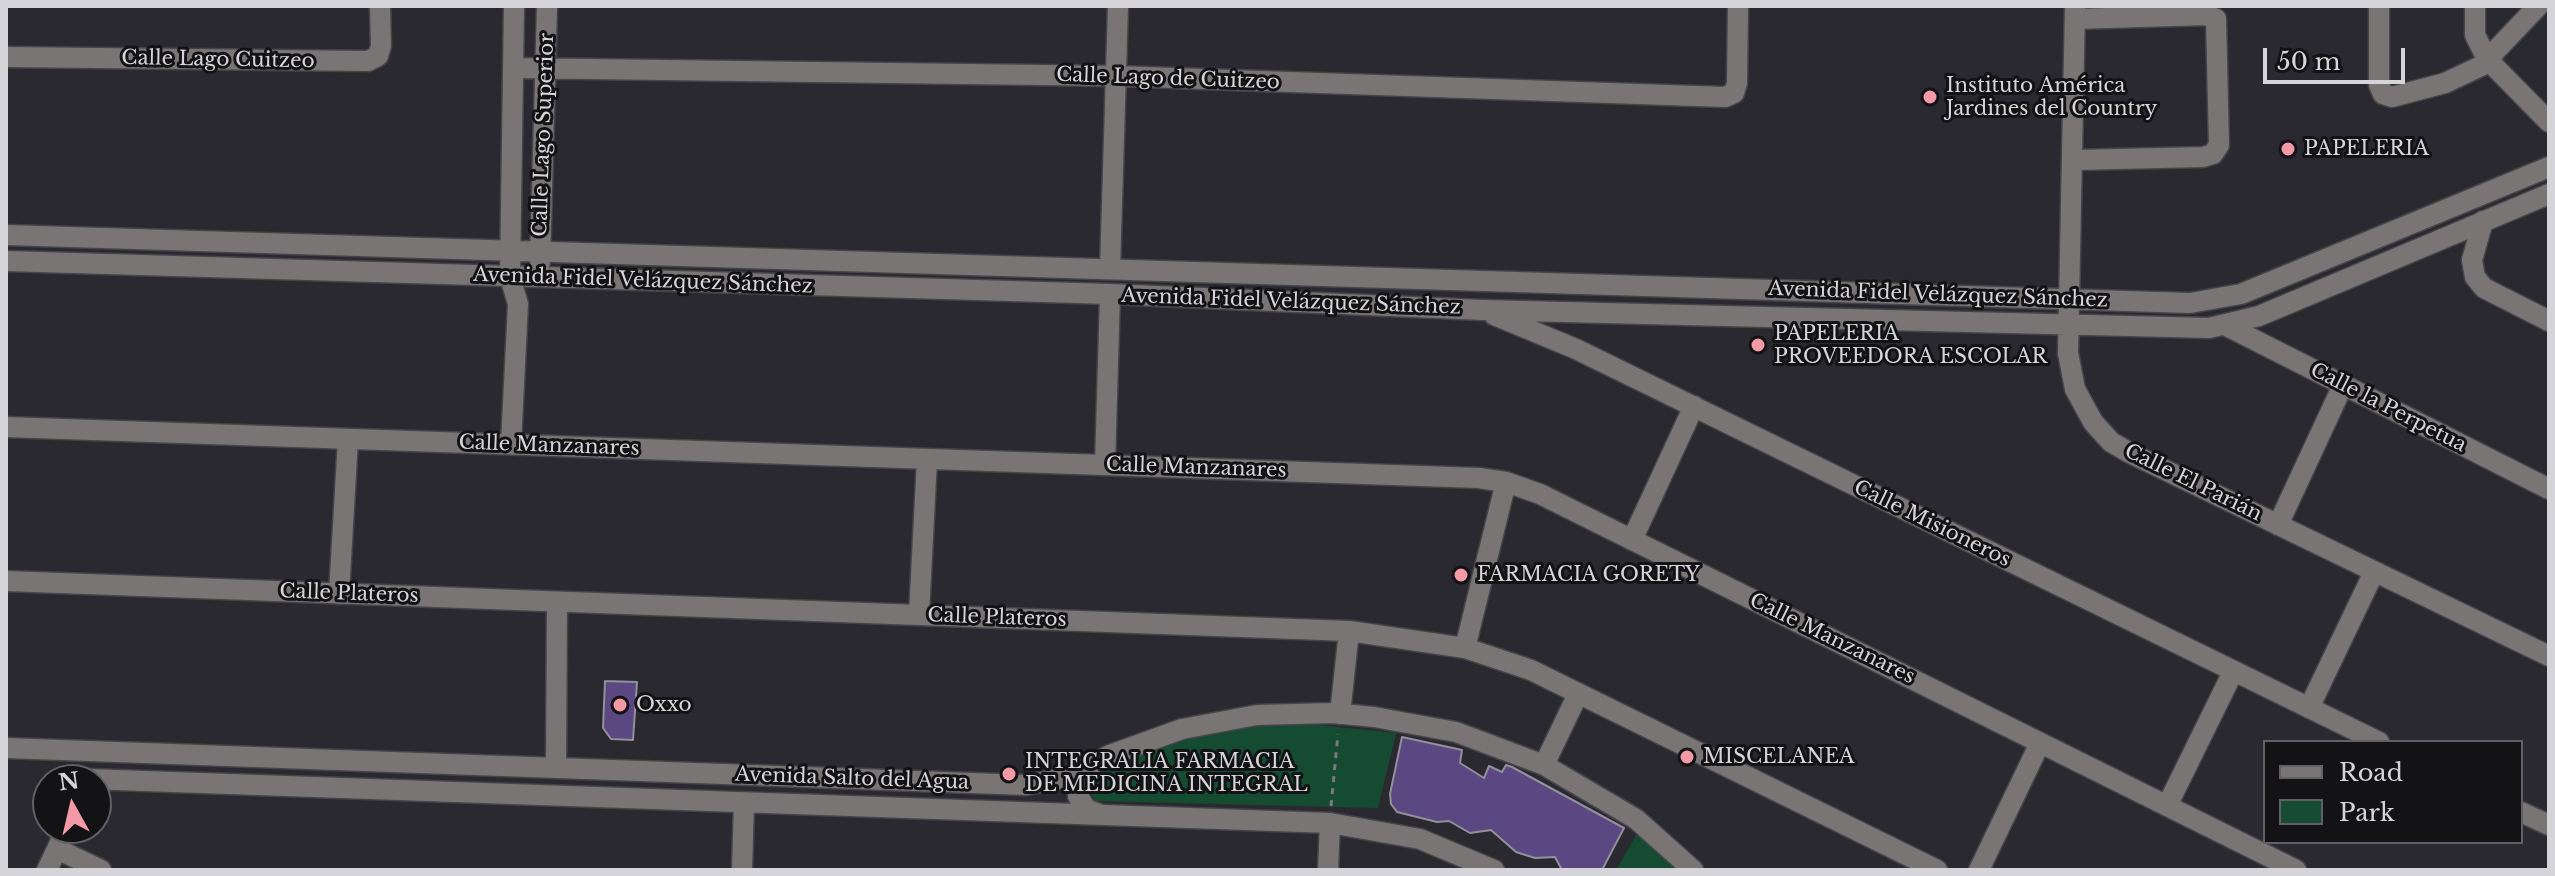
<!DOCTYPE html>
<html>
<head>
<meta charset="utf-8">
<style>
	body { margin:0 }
	#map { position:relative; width:2555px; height:876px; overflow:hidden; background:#2b2930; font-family:"Libre Baskerville",serif }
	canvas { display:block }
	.frame { position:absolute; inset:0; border:8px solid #d5d4d8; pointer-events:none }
	.legend { position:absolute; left:2263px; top:740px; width:260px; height:104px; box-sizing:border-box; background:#131215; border:2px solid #616063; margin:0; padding:10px 14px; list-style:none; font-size:24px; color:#d5d4d8 }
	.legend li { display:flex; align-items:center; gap:16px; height:40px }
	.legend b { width:40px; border:2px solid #616063 }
	.north { position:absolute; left:32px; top:764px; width:80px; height:80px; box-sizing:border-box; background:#131215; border:2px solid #616063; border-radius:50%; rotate:352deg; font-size:22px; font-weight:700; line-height:32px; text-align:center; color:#d5d4d8 }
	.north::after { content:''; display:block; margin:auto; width:28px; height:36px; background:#f49aa6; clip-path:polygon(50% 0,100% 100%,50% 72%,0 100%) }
	.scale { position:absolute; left:2263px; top:48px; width:142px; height:36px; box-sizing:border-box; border:4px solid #d5d4d8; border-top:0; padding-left:10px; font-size:24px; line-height:28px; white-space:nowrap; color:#d5d4d8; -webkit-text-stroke:6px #131215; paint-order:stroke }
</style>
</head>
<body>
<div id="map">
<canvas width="2555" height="876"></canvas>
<div class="frame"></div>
<ul class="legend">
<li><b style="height:10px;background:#797574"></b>Road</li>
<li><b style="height:22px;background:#154c31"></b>Park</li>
</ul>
<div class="north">N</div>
<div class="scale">50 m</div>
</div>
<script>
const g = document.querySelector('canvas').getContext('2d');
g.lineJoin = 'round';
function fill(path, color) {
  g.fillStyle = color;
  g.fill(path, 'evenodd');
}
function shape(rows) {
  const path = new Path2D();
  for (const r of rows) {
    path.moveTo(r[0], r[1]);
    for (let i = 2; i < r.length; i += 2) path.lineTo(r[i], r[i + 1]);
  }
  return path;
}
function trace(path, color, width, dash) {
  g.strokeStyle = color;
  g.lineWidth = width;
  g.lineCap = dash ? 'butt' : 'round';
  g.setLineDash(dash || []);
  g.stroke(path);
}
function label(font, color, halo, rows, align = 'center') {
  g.font = font + ' "Libre Baskerville",serif';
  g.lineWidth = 6;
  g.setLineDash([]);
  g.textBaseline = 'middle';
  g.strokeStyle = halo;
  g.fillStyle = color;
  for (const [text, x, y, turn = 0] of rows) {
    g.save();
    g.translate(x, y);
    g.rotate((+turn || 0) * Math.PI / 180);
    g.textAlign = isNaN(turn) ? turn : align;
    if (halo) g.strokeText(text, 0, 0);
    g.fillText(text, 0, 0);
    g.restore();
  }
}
fill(shape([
	[1289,722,1396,733,1378,808,1096,801,1087,788,1093,773,1136,753,1207,732],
	[1638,832,1683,870,1616,870]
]), '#154c31');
const building = shape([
	[605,681,637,682,633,740,611,739,603,728,605,681],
	[1402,737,1462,750,1460,763,1484,778,1489,766,1502,772,1506,765,1512,767,1624,828,1602,870,1562,870,1555,857,1535,858,1516,852,1491,830,1470,833,1449,821,1437,822,1397,812,1391,804,1390,794,1402,737]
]);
fill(building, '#5b4782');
trace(building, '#929098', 2);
const minor = shape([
	[2075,6,2068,353,2075,389,2093,422,2111,442,2130,453,2549,656],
	[2379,6,2379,85,2383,94,2392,97,2445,83,2481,66,2538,6],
	[2475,6,2475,35,2487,59,2549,122],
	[6,57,368,61,378,56,381,46,380,6],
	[513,68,1116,76,1725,97,1734,93,1737,83,1738,6],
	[2075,160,2203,157,2213,154,2219,145,2216,19,2207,15,2075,19],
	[2483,221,2472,260,2475,277,2484,288,2549,321],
	[6,235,2190,303,2241,294,2549,167],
	[6,261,1110,294,1483,310,2209,328,2259,316,2549,194],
	[540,262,547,6],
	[1110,269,1118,6],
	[1494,315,1576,349,2379,742],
	[2227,326,2549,489],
	[6,427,1479,478,1506,482,1540,494,2296,870],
	[511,444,518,304,510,277,514,6],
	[1105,465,1110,294],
	[2278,525,2343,385],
	[1632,540,1694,406],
	[6,581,1349,631,1465,648,1531,670,1937,870],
	[339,594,348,439],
	[919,615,927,459],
	[1465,648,1506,482],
	[2309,708,2374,572],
	[1340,714,1349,631],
	[6,748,1026,785,1064,778,1110,755,1182,729,1257,715,1333,713,1374,717,1456,732,1544,765,1636,819,1693,870],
	[1544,765,1578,694],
	[1087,767,1078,781,1078,796,1086,809,1102,815],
	[556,768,557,602],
	[88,779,1330,823,1420,839,1494,870],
	[2167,806,2233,672],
	[2521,812,2549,825],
	[57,849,101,870],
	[47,870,67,828],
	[742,870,744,803],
	[1328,870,1330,823],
	[1979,870,2040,743]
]);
trace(minor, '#46444b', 23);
trace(shape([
	[1331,806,1338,734]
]), '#7a787e', 3, [6, 6]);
trace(minor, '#797574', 20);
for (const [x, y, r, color] of [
	[1930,97,8,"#f49aa6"],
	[2288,149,8,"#f49aa6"],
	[1758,345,8,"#f49aa6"],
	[1461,575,8,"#f49aa6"],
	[620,705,8,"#f49aa6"],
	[1687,757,8,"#f49aa6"],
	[1009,774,8,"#f49aa6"]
]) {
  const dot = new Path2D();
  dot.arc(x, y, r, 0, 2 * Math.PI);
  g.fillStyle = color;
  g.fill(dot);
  trace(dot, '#131215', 3);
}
label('20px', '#d5d4d8', '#131215', [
	["Calle Lago Cuitzeo",218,60,1],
	["Calle Lago de Cuitzeo",1168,79,2],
	["Calle Lago Superior",544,135,-88],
	["Avenida Fidel Velázquez Sánchez",643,281,2],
	["Avenida Fidel Velázquez Sánchez",1938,295,2],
	["Avenida Fidel Velázquez Sánchez",1291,302,2],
	["Calle la Perpetua",2388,408,27],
	["Calle Manzanares",549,446,2],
	["Calle Manzanares",1196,468,2],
	["Calle El Parián",2193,483,26],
	["Calle Misioneros",1932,524,26],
	["Calle Plateros",349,594,2],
	["Calle Plateros",997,618,2],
	["Calle Manzanares",1832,639,26],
	["Avenida Salto del Agua",852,779,2]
]);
label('20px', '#d5d4d8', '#131215', [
	["Instituto América",1946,86],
	["Jardines del Country",1946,109],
	["PAPELERIA",2304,149],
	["PAPELERIA",1774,334],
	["PROVEEDORA ESCOLAR",1774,357],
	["FARMACIA GORETY",1477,575],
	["Oxxo",636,705],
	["MISCELANEA",1703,757],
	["INTEGRALIA FARMACIA",1025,762],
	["DE MEDICINA INTEGRAL",1025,785]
], 'left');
</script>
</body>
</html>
